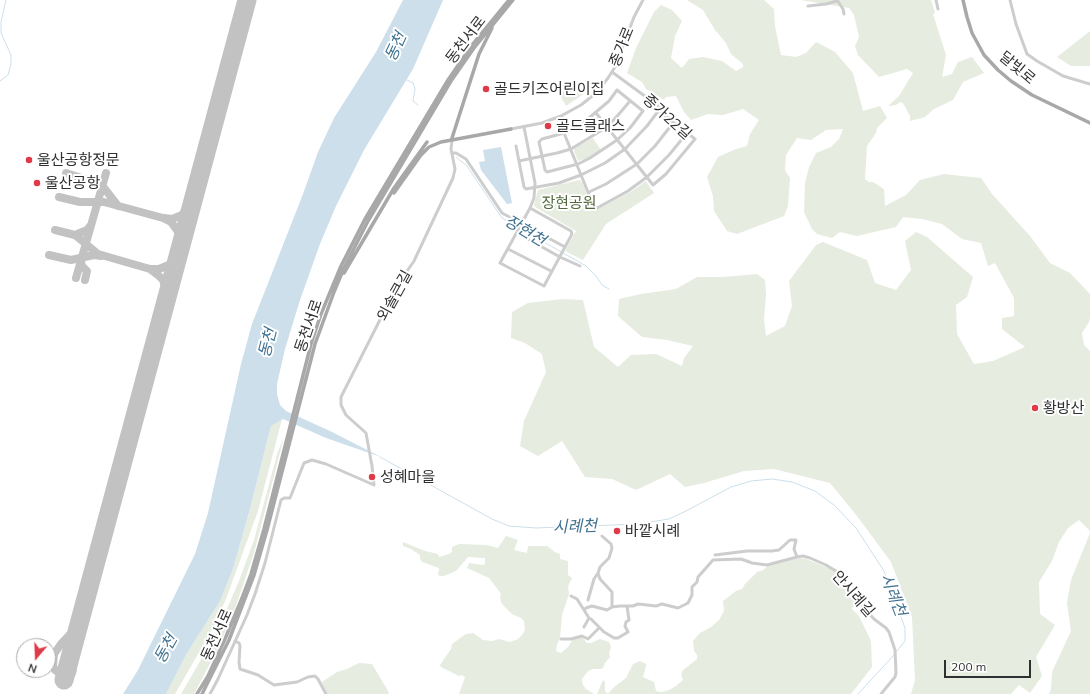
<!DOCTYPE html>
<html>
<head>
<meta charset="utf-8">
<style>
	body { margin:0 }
	#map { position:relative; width:1090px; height:694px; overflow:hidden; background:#fff; font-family:Mulish,sans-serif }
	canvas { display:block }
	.north { position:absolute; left:16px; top:638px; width:40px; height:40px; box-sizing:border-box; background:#fff; border:1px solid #acacac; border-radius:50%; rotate:199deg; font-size:11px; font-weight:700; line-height:16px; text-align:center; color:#303030 }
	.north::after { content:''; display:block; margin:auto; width:14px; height:18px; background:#df3a48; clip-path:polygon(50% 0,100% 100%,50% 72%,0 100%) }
	.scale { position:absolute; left:944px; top:660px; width:87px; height:18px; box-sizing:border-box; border:2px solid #303030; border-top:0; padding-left:5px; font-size:12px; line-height:14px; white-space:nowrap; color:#303030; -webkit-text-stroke:3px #fff; paint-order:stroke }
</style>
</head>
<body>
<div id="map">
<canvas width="1090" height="694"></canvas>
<div class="north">N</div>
<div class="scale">200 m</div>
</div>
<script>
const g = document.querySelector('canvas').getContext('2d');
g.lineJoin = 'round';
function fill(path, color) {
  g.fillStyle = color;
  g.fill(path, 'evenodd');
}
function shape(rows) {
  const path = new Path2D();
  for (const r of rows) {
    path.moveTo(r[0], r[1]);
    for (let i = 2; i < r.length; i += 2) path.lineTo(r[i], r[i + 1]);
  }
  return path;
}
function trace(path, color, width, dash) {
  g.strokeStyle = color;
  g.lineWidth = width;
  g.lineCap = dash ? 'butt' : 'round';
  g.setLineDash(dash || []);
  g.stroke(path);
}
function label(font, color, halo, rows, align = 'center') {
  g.font = font + ' Mulish,"Noto Sans KR",sans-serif';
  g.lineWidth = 4;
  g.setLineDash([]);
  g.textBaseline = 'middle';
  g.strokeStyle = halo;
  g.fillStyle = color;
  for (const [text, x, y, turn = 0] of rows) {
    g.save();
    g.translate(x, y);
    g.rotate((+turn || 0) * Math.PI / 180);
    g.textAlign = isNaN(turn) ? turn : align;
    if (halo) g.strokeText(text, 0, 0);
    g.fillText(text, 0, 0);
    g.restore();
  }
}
fill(shape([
	[687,0,764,0,774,9,775,26,781,55,796,57,806,53,816,42,835,52,853,73,863,111,880,106,887,118,877,128,876,133,867,146,865,179,869,182,873,182,884,189,885,206,906,195,920,180,944,174,981,178,992,194,1030,236,1050,263,1070,273,1090,294,1090,317,1089,322,1082,333,1084,345,1090,351,1090,531,1079,520,1068,528,1059,542,1052,561,1039,582,1040,614,1055,625,1036,657,1042,676,1030,693,1019,685,1011,694,911,694,915,680,912,617,891,562,857,516,830,483,774,469,744,471,704,483,685,487,670,474,636,490,612,479,585,477,562,441,538,456,520,446,524,421,546,372,542,354,525,343,511,338,512,312,528,303,562,299,583,300,594,347,618,367,631,355,656,354,682,366,684,358,693,346,667,340,642,337,618,316,619,299,641,294,676,289,697,277,723,277,757,274,765,280,766,295,764,319,766,336,785,326,792,306,789,281,816,245,823,242,867,260,875,283,896,290,911,270,905,241,916,232,927,237,973,277,967,297,956,305,957,334,974,364,993,361,1025,347,1002,329,1002,318,1014,316,1014,298,995,263,988,266,981,243,962,239,942,224,922,219,903,217,896,227,857,236,840,232,832,238,817,234,812,229,804,212,805,183,809,167,816,153,831,147,839,139,843,129,826,130,811,140,797,138,786,155,785,170,790,178,788,206,784,216,737,234,727,231,714,211,713,196,707,177,718,157,736,149,747,146,750,134,759,120,743,109,723,115,708,114,691,120,684,112,676,96,666,97,664,100,646,89,642,82,627,73,636,48,654,12,661,5,672,10,682,21,675,36,671,58,682,68,689,59,703,57,722,61,736,71,743,67,743,64,731,54,726,43,715,30,703,10],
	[801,0,931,0,935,13,933,14,946,55,942,77,952,74,958,62,972,57,984,73,963,82,953,100,934,109,925,117,910,121,910,116,903,103,900,102,896,105,888,106,899,96,913,73,907,69,879,77,858,55,855,46,859,37,854,15,849,8],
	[1090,31,1090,66,1071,66,1057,57],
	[574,81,585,93,566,106,559,93],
	[593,138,601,150,588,158,578,161,574,151,575,148],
	[579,180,582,182,594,211,632,191,646,181,654,193,606,224,583,260,565,251,576,231,535,207,534,205,538,190],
	[282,419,258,511,226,599,213,628,175,694,166,694,186,655,220,601,224,591,233,569,250,509,271,426],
	[284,437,254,553,232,617,215,654,194,694,181,694,217,632,239,581,254,540,278,451],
	[1090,533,1090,694,1049,694,1051,689,1052,672,1071,631,1067,603,1071,580],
	[506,536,518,540,514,550,527,553,528,546,547,546,555,552,560,554,560,559,568,561,568,575,572,578,568,586,569,594,562,615,560,638,557,645,556,651,561,653,568,647,573,639,582,637,587,643,591,643,600,639,609,642,611,647,609,653,610,657,605,663,603,668,601,669,593,669,588,671,582,679,583,685,586,689,594,694,459,694,465,677,462,675,459,676,441,667,440,665,451,649,452,644,466,634,473,633,483,640,492,641,499,639,510,642,518,639,522,635,525,630,524,621,521,618,512,614,503,605,501,602,500,597,501,594,499,591,489,578,467,568,469,563,483,565,485,564,485,558,468,557,456,571,444,576,441,576,438,575,439,570,439,568,422,562,420,559,420,555,411,549,403,546,403,542,425,551,438,554,439,557,449,554,452,552,452,547,459,544,487,545,498,548],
	[799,558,806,559,831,569,838,575,857,600,852,609,859,616,871,641,872,667,851,694,597,694,603,680,605,682,605,691,608,694,613,688,626,678,633,664,640,661,646,664,646,666,643,677,654,682,656,691,661,692,669,690,676,686,683,680,681,675,683,670,697,659,697,655,694,651,693,641,700,633,711,627,719,620,724,611,723,601,736,591,742,589,745,584,757,572,763,570,768,566],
	[359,663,372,664,388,691,389,694,327,694,322,682,337,672,347,669]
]), '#e6ecdf');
fill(shape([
	[403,0,443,0,413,69,364,150,336,206,320,244,300,300,285,349,277,384,277,394,280,405,286,411,330,431,381,457,326,438,283,419,271,426,250,509,233,569,220,601,186,655,166,694,123,694,138,670,195,554,208,513,241,364,252,324,303,194,318,152,334,118,376,52],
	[501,147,512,203,507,204,481,170,479,162,485,161,483,150]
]), '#ccdfeb');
trace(shape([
	[407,80,413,83,415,89,413,101,418,105],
	[0,81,8,75,11,64,11,55,1,33,1,22,6,0],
	[456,157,467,166,502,218,586,266,596,276,602,285,609,289],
	[380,457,492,519,509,526,536,528,638,524,669,519,686,511,731,487,751,481,772,479,792,482,815,491,834,505,856,528,884,571,905,628,905,641,896,652],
	[858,694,894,655]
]), '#ccdfeb', 1);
trace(shape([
	[66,173,101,184,118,206],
	[59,197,80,202,104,202,163,218,171,222,179,233,180,240,180,250,176,258,171,264,159,269,150,269,98,254,75,235],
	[164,218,172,219,182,215,192,202],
	[55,230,75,235,87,230,91,225],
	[49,255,71,260,94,255,101,256],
	[81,262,82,266,87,271,85,280],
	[150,269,158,275,163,280,167,292,166,300],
	[76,278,106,173],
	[75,639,73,669,72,673,68,676,62,675,55,670,53,666,54,654,61,644,77,627,80,620]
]), '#c2c2c2', 8);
trace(shape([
	[64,680,247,0]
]), '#c2c2c2', 19);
trace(shape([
	[837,0,843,9,844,14],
	[936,0,938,9],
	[1010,0,1016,24,1027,54,1037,61,1063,76,1090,84],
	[808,6,826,4,837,1],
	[617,90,643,111,630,128,617,140,590,158,578,164,547,172,545,170,539,142,542,139,564,133,583,123,609,101,617,90],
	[596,113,653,185,666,174,695,139,662,113,657,105,612,72],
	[524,127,535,183,534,198,530,208,500,263,544,286,572,234,571,231,530,208],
	[511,129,542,123,561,116,581,105,596,93,608,78,615,67,634,17,643,0],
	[564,133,594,207,597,208,628,191,647,177,669,155,687,133],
	[516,146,524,187,526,189,559,183,581,175,605,163,625,149,647,126,659,110],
	[452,153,456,153,466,159,502,213,565,247],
	[519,161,557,153,571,149,607,127,619,114,630,101],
	[589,192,606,184,637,164,655,146,673,123],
	[517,233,560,257,580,266],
	[508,249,551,271],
	[602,536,611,544,612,548,609,558,600,567,598,573,600,579,612,592,612,607],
	[715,555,747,551,772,551,779,550,790,540,796,540,794,549,797,557],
	[571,596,577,599,584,610],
	[588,600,594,579,598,573],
	[627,606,629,620,626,622,625,626,628,632,618,638,614,638,604,632,591,619,589,618,584,610,586,608,592,606,607,610,612,607,620,606,633,606,638,604,656,606,662,604,678,608,688,603,692,595,692,587,697,582,698,577,713,560,741,559,752,563,767,565,797,557,803,556,810,558,826,565,836,571,841,577,846,587,874,619,886,628,889,632,895,650,896,673,895,677,881,694],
	[584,627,589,618],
	[561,639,571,639,582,636,588,639,599,628],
	[235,641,239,643,240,646,239,662,240,669,258,675,274,685,297,682,308,677,315,676,318,679,326,694],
	[210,694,218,679,247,615,255,594,265,563,281,500,284,498,290,498,304,463,312,460,326,464,374,485,372,466,366,433,346,415,341,405,341,397,397,286,414,261,453,178,455,169,451,149,452,141]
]), '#cdcdcd', 3);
trace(shape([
	[963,0,967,17,972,33,984,55,998,70,1011,81,1032,95,1090,123],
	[452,138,479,54,492,28],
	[394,193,421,155,429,147,441,142,511,129],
	[344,273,394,188,427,142],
	[197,694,208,676,225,639,242,598,251,574,264,529,311,344,321,314,341,266,365,219,448,80,472,45,509,0],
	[202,694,229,640,254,575,267,530,315,344,334,292,344,268,368,221,451,81,474,48,513,0]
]), '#a8a8a8', 3.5);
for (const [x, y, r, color] of [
	[486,89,4,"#df3a48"],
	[548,126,4,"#df3a48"],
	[29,160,4,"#df3a48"],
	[37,183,4,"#df3a48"],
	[1035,408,4,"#df3a48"],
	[372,477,4,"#df3a48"],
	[617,531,4,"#df3a48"]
]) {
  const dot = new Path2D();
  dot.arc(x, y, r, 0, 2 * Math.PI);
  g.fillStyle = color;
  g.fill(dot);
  trace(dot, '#fff', 1.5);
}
label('15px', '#303030', '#fff', [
	["동천서로",466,40,-53],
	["종가로",622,47,-68],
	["달빛로",1017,68,40],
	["종가22길",667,117,42],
	["외솔큰길",395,296,-61],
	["동천서로",309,326,-71],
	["안시례길",853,594,49],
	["동천서로",217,635,-66]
]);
label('15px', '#303030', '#fff', [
	["골드키즈어린이집",494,89],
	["골드클래스",556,126],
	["울산공항정문",37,160],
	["울산공항",45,183],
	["황방산",1043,408],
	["성혜마을",380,477],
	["바깥시례",625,531]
], 'left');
label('15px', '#546a3e', '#fff', [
	["장현공원",569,203]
]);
label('italic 16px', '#407290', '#fff', [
	["동천",396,47,-65],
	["장현천",525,231,31],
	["동천",268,343,-76],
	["시례천",575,527,-2],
	["시례천",893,595,69],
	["동천",166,649,-61]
]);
</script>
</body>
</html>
